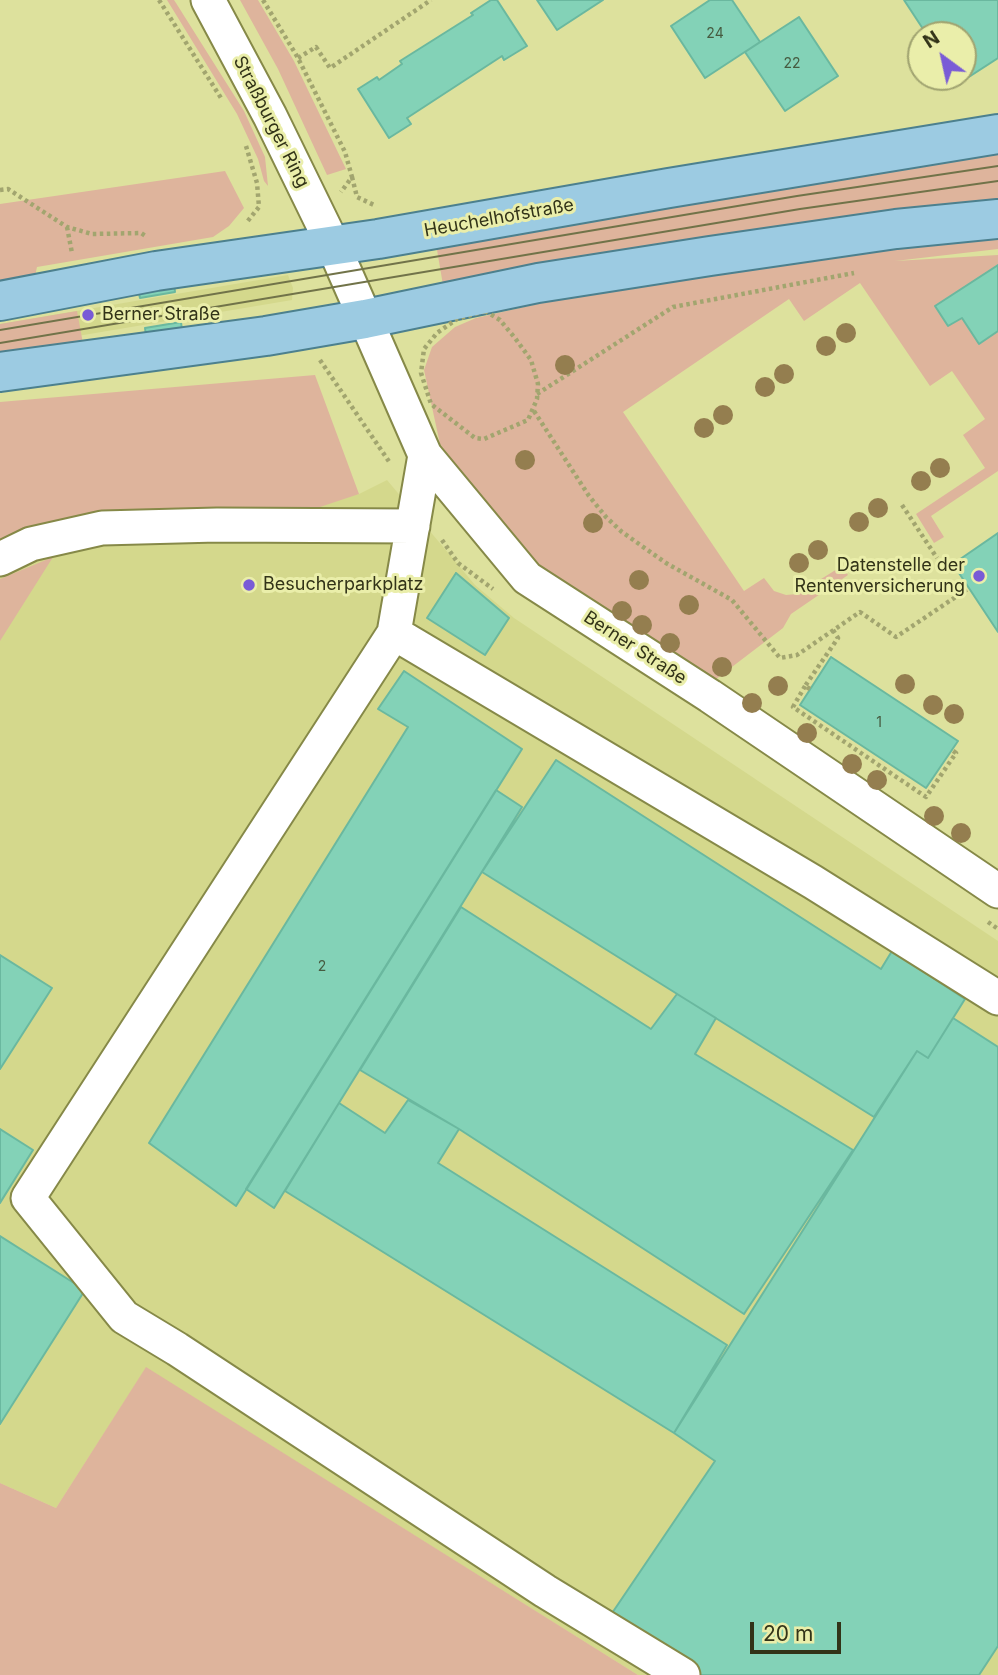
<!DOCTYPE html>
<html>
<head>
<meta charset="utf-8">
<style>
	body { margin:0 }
	#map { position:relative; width:998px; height:1675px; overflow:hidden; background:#dde19d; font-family:Inter,sans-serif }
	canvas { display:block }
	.north { position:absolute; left:907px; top:21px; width:70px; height:70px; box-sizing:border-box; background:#eaeeaa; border:2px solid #a0a370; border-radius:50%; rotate:327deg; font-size:19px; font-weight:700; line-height:28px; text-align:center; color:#323318 }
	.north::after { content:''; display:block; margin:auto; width:24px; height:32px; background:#795bd6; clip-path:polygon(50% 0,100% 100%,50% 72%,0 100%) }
	.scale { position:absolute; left:750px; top:1622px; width:91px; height:32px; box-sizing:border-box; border:4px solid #323318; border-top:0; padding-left:9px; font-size:21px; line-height:24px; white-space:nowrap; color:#323318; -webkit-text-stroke:5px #eaeeaa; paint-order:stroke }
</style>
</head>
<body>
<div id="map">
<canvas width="998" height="1675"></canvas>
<div class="north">N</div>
<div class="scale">20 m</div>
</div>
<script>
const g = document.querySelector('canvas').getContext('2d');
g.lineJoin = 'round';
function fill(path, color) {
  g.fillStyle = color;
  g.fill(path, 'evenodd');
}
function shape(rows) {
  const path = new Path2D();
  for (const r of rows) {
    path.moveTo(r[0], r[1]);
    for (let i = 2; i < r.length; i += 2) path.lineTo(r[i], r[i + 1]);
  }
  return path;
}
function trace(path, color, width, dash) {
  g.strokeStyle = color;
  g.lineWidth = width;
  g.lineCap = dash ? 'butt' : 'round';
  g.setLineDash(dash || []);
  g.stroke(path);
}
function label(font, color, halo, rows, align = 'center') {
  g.font = font + ' Inter,sans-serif';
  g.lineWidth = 6;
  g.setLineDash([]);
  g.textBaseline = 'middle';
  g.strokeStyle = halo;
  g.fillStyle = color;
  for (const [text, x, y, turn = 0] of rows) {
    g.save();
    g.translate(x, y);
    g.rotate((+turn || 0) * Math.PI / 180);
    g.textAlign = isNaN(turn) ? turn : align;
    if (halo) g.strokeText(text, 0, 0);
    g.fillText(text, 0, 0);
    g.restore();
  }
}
fill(shape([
	[288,275,293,288,292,300,0,349,0,324],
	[387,480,475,585,514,618,998,941,998,1675,638,1675,146,1368,56,1508,0,1483,0,547,359,494]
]), '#d4d88c');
fill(shape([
	[167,0,174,0,176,3,244,111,265,157,268,186,264,181,258,159,237,114],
	[240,0,258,0,294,61,346,169,327,175,278,69],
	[998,149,998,206,443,285,436,244],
	[225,171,244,208,229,226,213,237,37,267,35,276,0,282,0,204],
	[998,239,998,249,895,261,998,255,998,265,935,306,948,326,962,318,979,344,998,331,998,471,931,516,944,537,934,543,916,514,985,468,963,435,985,419,952,371,930,386,860,283,804,321,789,299,623,412,744,591,764,578,774,591,786,595,797,594,842,566,848,575,791,614,783,628,707,686,534,569,440,444,424,370,432,347,455,327,476,318,559,299,886,248],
	[77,311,84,349,0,361,0,324],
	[315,375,359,494,305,512,0,547,0,402],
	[53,557,0,641,0,579],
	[146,1367,638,1675,0,1675,0,1483,56,1508]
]), '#deb49c');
const building = shape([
	[491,0,497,0,527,46,504,60,502,56,407,118,411,124,389,138,358,89,377,77,379,80,402,64,400,61,473,15,471,13,491,0],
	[537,0,603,0,557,30,537,0],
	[710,0,732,0,760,42,705,78,671,26,710,0],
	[904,0,998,0,998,58,958,84,954,77,963,77,963,35,927,35,904,0],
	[799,17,838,76,785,111,745,52,799,17],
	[998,265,998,331,979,344,962,318,948,326,935,306,998,265],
	[174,283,175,292,140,298,138,289,174,283],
	[181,322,182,330,146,336,145,328,181,322],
	[998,533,998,632,953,564,998,533],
	[456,573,509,618,485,655,427,618,456,573],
	[831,657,958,741,926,788,800,705,831,657],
	[404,671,522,749,236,1206,149,1143,408,727,378,709,404,671],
	[556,760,881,969,892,951,965,999,928,1058,917,1051,874,1117,482,872,556,760],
	[496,790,522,807,274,1208,246,1189,496,790],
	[461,907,651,1029,677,994,716,1018,695,1054,853,1150,744,1314,459,1129,360,1070,461,907],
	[0,955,52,988,0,1069,0,955],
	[953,1018,998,1047,998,1646,979,1675,685,1675,604,1625,715,1461,674,1433,917,1051,928,1058,953,1018],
	[408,1100,459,1129,438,1163,727,1345,674,1433,285,1191,339,1103,385,1133,408,1100],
	[0,1129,33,1150,0,1203,0,1129],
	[0,1236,85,1290,0,1424,0,1236]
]);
fill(building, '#83d2b7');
trace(building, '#6ab89f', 2);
const minor = shape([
	[208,0,270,116,333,245,425,455,527,578,710,696,998,891],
	[425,455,394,633,28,1198,124,1317,177,1349,545,1591,683,1675],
	[0,559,31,544,102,528,217,525,413,526],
	[394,633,813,882,998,998]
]);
const major = shape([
	[0,301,156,271,378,239,669,188,998,134],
	[0,372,266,336,365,319,538,283,710,256,896,229,998,219]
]);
trace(minor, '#868948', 37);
trace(major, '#4c808e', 42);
trace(shape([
	[159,0,221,98],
	[263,0,298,58,345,152,352,177,341,192],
	[298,58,316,47,330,68,431,0],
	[246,146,257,183,259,207,247,222],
	[352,177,357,197,374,205],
	[0,190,8,189,67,227,92,234,141,233,147,237],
	[67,227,72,253],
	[485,311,500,320,515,338,531,360,538,384,537,399,528,420,484,439,475,438,431,404,421,373,424,349,437,333,457,319,485,311],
	[320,360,390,463],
	[537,394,673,307,854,273],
	[534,411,589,496,606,517,622,532,666,563,732,600,780,658,797,655,860,612,896,637,969,588],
	[902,505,937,558],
	[442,540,458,563,493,589],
	[805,686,793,707,926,797,956,753,952,750],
	[810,689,805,686,838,638,833,630],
	[988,922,998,929]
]), '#a2a56f', 4.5, [3.5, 3.5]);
trace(minor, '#fff', 33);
trace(major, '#9ccbe2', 38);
trace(shape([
	[0,330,797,196,998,166],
	[0,343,800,209,998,181]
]), '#717349', 2);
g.fillStyle = '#947e4f';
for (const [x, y] of [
	[846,333],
	[826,346],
	[565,365],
	[784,374],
	[765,387],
	[723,415],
	[704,428],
	[525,460],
	[940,468],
	[921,481],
	[878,508],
	[859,522],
	[593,523],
	[818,550],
	[799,563],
	[639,580],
	[689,605],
	[622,611],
	[642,625],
	[670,643],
	[722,667],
	[905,684],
	[778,686],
	[752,703],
	[933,705],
	[954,714],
	[807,733],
	[852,764],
	[877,780],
	[934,816],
	[961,833]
]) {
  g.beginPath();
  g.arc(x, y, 10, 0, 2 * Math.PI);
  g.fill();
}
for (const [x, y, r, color] of [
	[88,315,7,"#795bd6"],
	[979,576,7,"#795bd6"],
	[249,585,7,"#795bd6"]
]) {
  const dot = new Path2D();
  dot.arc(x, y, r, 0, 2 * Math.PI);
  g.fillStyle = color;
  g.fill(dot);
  trace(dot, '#eaeeaa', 2.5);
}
label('14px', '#465b40', null, [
	["24",715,34],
	["22",792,64],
	["1",879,723],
	["2",322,967]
]);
label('18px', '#323318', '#eaeeaa', [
	["Straßburger Ring",271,122,63],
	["Heuchelhofstraße",499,218,-10],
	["Berner Straße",635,648,33]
]);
label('18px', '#323318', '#eaeeaa', [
	["Berner Straße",102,315],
	["Datenstelle der",965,566,"right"],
	["Rentenversicherung",965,587,"right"],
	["Besucherparkplatz",263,585]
], 'left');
</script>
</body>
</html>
